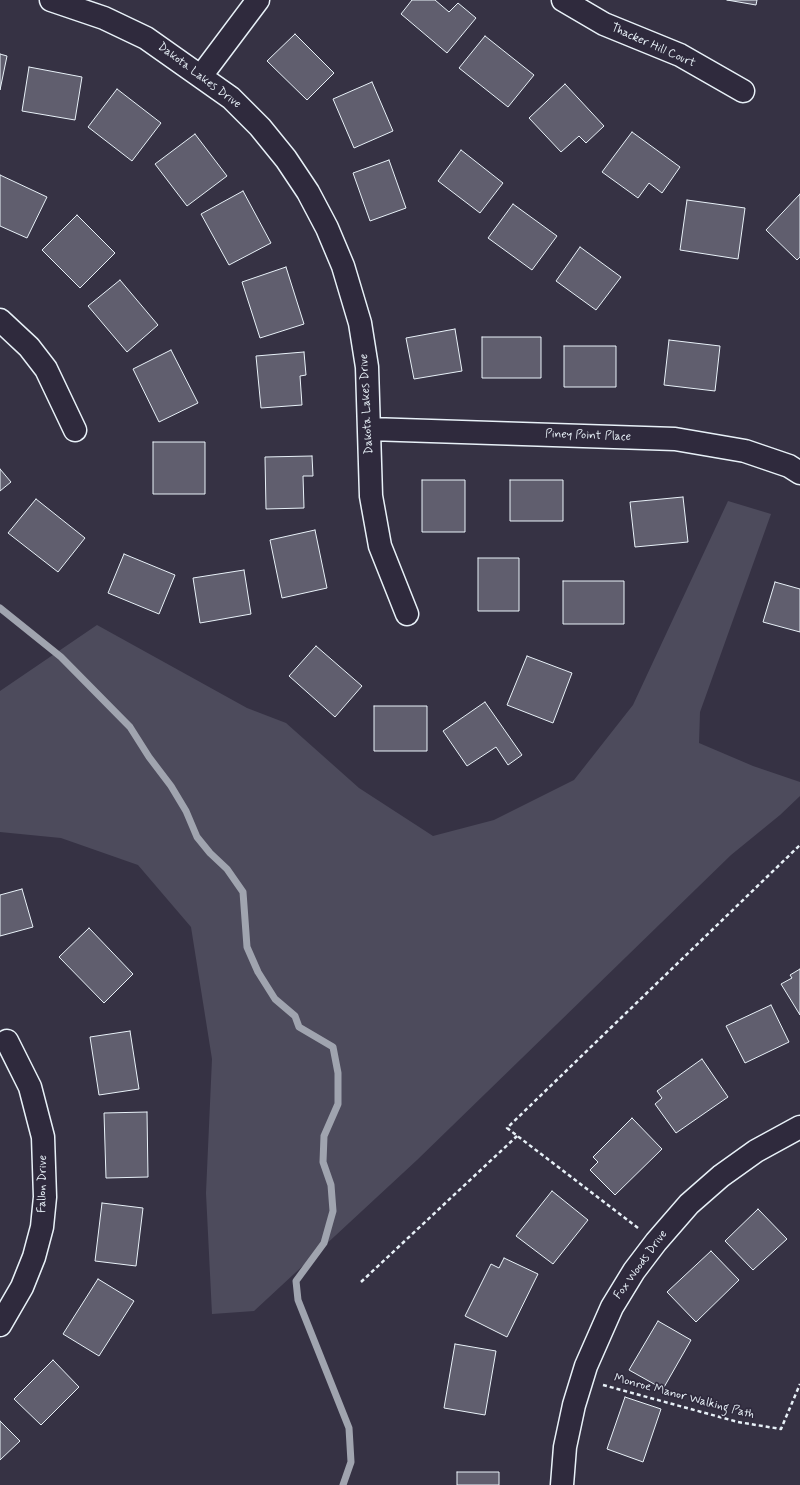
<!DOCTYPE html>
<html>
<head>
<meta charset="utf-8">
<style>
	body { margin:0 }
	canvas { display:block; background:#363244 }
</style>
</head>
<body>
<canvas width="800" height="1485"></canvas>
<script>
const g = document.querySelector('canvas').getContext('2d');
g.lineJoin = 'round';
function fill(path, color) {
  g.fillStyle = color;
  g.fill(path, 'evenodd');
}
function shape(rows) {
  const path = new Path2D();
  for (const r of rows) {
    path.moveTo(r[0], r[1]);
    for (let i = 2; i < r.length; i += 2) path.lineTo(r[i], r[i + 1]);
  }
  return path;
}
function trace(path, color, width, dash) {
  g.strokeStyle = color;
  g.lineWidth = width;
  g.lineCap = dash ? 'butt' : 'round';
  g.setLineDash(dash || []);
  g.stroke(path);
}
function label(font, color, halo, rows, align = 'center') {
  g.font = font + ' Mynerve,sans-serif';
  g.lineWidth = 3.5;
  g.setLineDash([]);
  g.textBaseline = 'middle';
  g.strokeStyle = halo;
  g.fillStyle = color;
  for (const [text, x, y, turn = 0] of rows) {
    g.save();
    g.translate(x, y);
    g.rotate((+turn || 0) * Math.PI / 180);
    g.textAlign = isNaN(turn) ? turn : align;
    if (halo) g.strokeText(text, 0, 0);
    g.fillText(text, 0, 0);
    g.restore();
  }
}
fill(shape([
	[728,501,771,514,700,712,699,743,753,766,800,782,800,796,780,815,731,855,417,1160,254,1311,212,1314,206,1193,212,1059,191,927,138,865,61,838,0,832,0,691,97,625,247,708,286,723,359,788,433,836,494,820,574,780,633,705]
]), '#4d4b5c');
trace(shape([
	[0,608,61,657,130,727,149,757,171,786,186,811,197,837,210,853,227,869,243,892,247,947,258,972,275,999,295,1016,299,1027,333,1047,338,1073,338,1104,324,1136,323,1162,331,1185,333,1211,324,1243,296,1281,298,1300,349,1428,351,1462,343,1485]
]), '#a0a4af', 7);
const building = shape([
	[412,0,435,0,449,12,458,3,476,18,447,53,401,14,412,0],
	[727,0,757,0,756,5,727,0],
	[295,34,334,73,307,100,267,61,295,34],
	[485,36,534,75,508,107,459,68,485,36],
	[0,54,7,56,0,90,0,54],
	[29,67,82,77,75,120,22,111,29,67],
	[372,82,393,131,354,148,333,99,372,82],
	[565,84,604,126,586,143,579,136,561,152,529,118,565,84],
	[117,89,161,123,132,161,88,127,117,89],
	[632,132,680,167,662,193,649,183,638,198,602,172,632,132],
	[195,134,227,176,187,206,155,164,195,134],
	[461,150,503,183,480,213,438,181,461,150],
	[389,160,406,208,370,221,353,173,389,160],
	[0,175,47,197,27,238,0,226,0,175],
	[243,191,271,243,229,265,201,214,243,191],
	[800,194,800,257,797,260,766,230,800,194],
	[687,200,745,208,738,259,680,250,687,200],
	[513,204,557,236,532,270,488,238,513,204],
	[77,215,115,253,80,288,42,250,77,215],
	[580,247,621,277,596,310,556,281,580,247],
	[286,267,304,324,260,338,242,282,286,267],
	[120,280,158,325,127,352,88,306,120,280],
	[455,329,462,371,414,379,406,338,455,329],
	[482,337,541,337,541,378,482,378,482,337],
	[669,340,720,346,715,391,664,385,669,340],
	[564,346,616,346,616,387,564,387,564,346],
	[171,350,198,403,159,422,133,369,171,350],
	[304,352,306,375,300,376,302,405,261,408,256,356,304,352],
	[153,442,205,442,205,494,153,494,153,442],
	[312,456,313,476,303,476,304,508,266,509,265,457,312,456],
	[0,469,11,482,0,491,0,469],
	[422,480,465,480,465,532,422,532,422,480],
	[510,480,563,480,563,521,510,521,510,480],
	[683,497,688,542,635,547,630,502,683,497],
	[36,499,85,538,58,572,8,533,36,499],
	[315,530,327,588,282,598,270,540,315,530],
	[124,554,175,575,159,614,108,593,124,554],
	[478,558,519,558,519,611,478,611,478,558],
	[244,570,251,614,200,623,193,578,244,570],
	[563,581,624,581,624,624,563,624,563,581],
	[775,582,800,589,800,632,763,622,775,582],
	[316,646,362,686,335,717,289,676,316,646],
	[527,656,572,673,553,723,507,705,527,656],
	[485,702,522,755,508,765,496,747,467,766,443,731,485,702],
	[374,706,427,706,427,751,374,751,374,706],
	[22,889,33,927,0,936,0,895,22,889],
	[89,928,133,974,104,1003,59,957,89,928],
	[800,969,800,1015,781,984,792,978,790,975,800,969],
	[771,1005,789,1042,745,1063,726,1026,771,1005],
	[130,1031,139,1089,99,1095,90,1037,130,1031],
	[702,1059,728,1097,676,1133,655,1104,662,1098,657,1091,702,1059],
	[147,1112,148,1177,106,1178,104,1113,147,1112],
	[632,1118,662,1149,615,1195,590,1170,598,1162,593,1157,632,1118],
	[552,1191,588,1220,553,1264,516,1236,552,1191],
	[102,1203,143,1208,136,1266,95,1261,102,1203],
	[758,1209,787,1239,753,1270,725,1241,758,1209],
	[711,1251,739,1280,696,1322,667,1292,711,1251],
	[504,1258,538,1274,507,1337,465,1316,491,1264,499,1268,504,1258],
	[98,1279,134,1301,99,1356,63,1334,98,1279],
	[658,1321,691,1340,663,1389,629,1370,658,1321],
	[455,1344,496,1351,485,1415,444,1408,455,1344],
	[53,1360,79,1387,41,1425,14,1399,53,1360],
	[625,1397,661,1409,643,1462,607,1449,625,1397],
	[0,1421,20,1441,0,1460,0,1421],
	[457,1472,499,1472,499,1485,457,1485,457,1472]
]);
fill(building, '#605e6e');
trace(building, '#e8f1f8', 1);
const minor = shape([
	[51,0,104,18,146,38,231,98,260,127,286,159,308,192,327,228,343,266,360,323,367,367,371,496,380,546,407,614],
	[563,0,604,24,680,55,743,91],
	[201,76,258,0],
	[0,320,29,347,46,369,75,430],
	[370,429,675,439,745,451,789,466,800,473],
	[0,1325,22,1287,34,1257,42,1227,45,1197,43,1137,30,1087,7,1041],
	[562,1485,565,1447,574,1405,586,1366,612,1307,634,1271,656,1242,689,1204,721,1176,756,1151,800,1127]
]);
trace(minor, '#e8f1f8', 25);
trace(shape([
	[638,1228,507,1128,800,845],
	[361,1282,517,1136],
	[603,1385,738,1422,781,1429,800,1384]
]), '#e8f1f8', 2.5, [4, 3]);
trace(minor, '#2f2a3d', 22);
label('12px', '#e8f1f8', '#2f2a3d', [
	["Thacker Hill Court",653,46,24],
	["Dakota Lakes Drive",199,76,37],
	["Dakota Lakes Drive",367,404,-93],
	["Piney Point Place",588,436,2],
	["Fallon Drive",43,1184,-89],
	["Fox Woods Drive",641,1265,-54],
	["Monroe Manor Walking Path",684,1397,15]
]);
</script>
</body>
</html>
